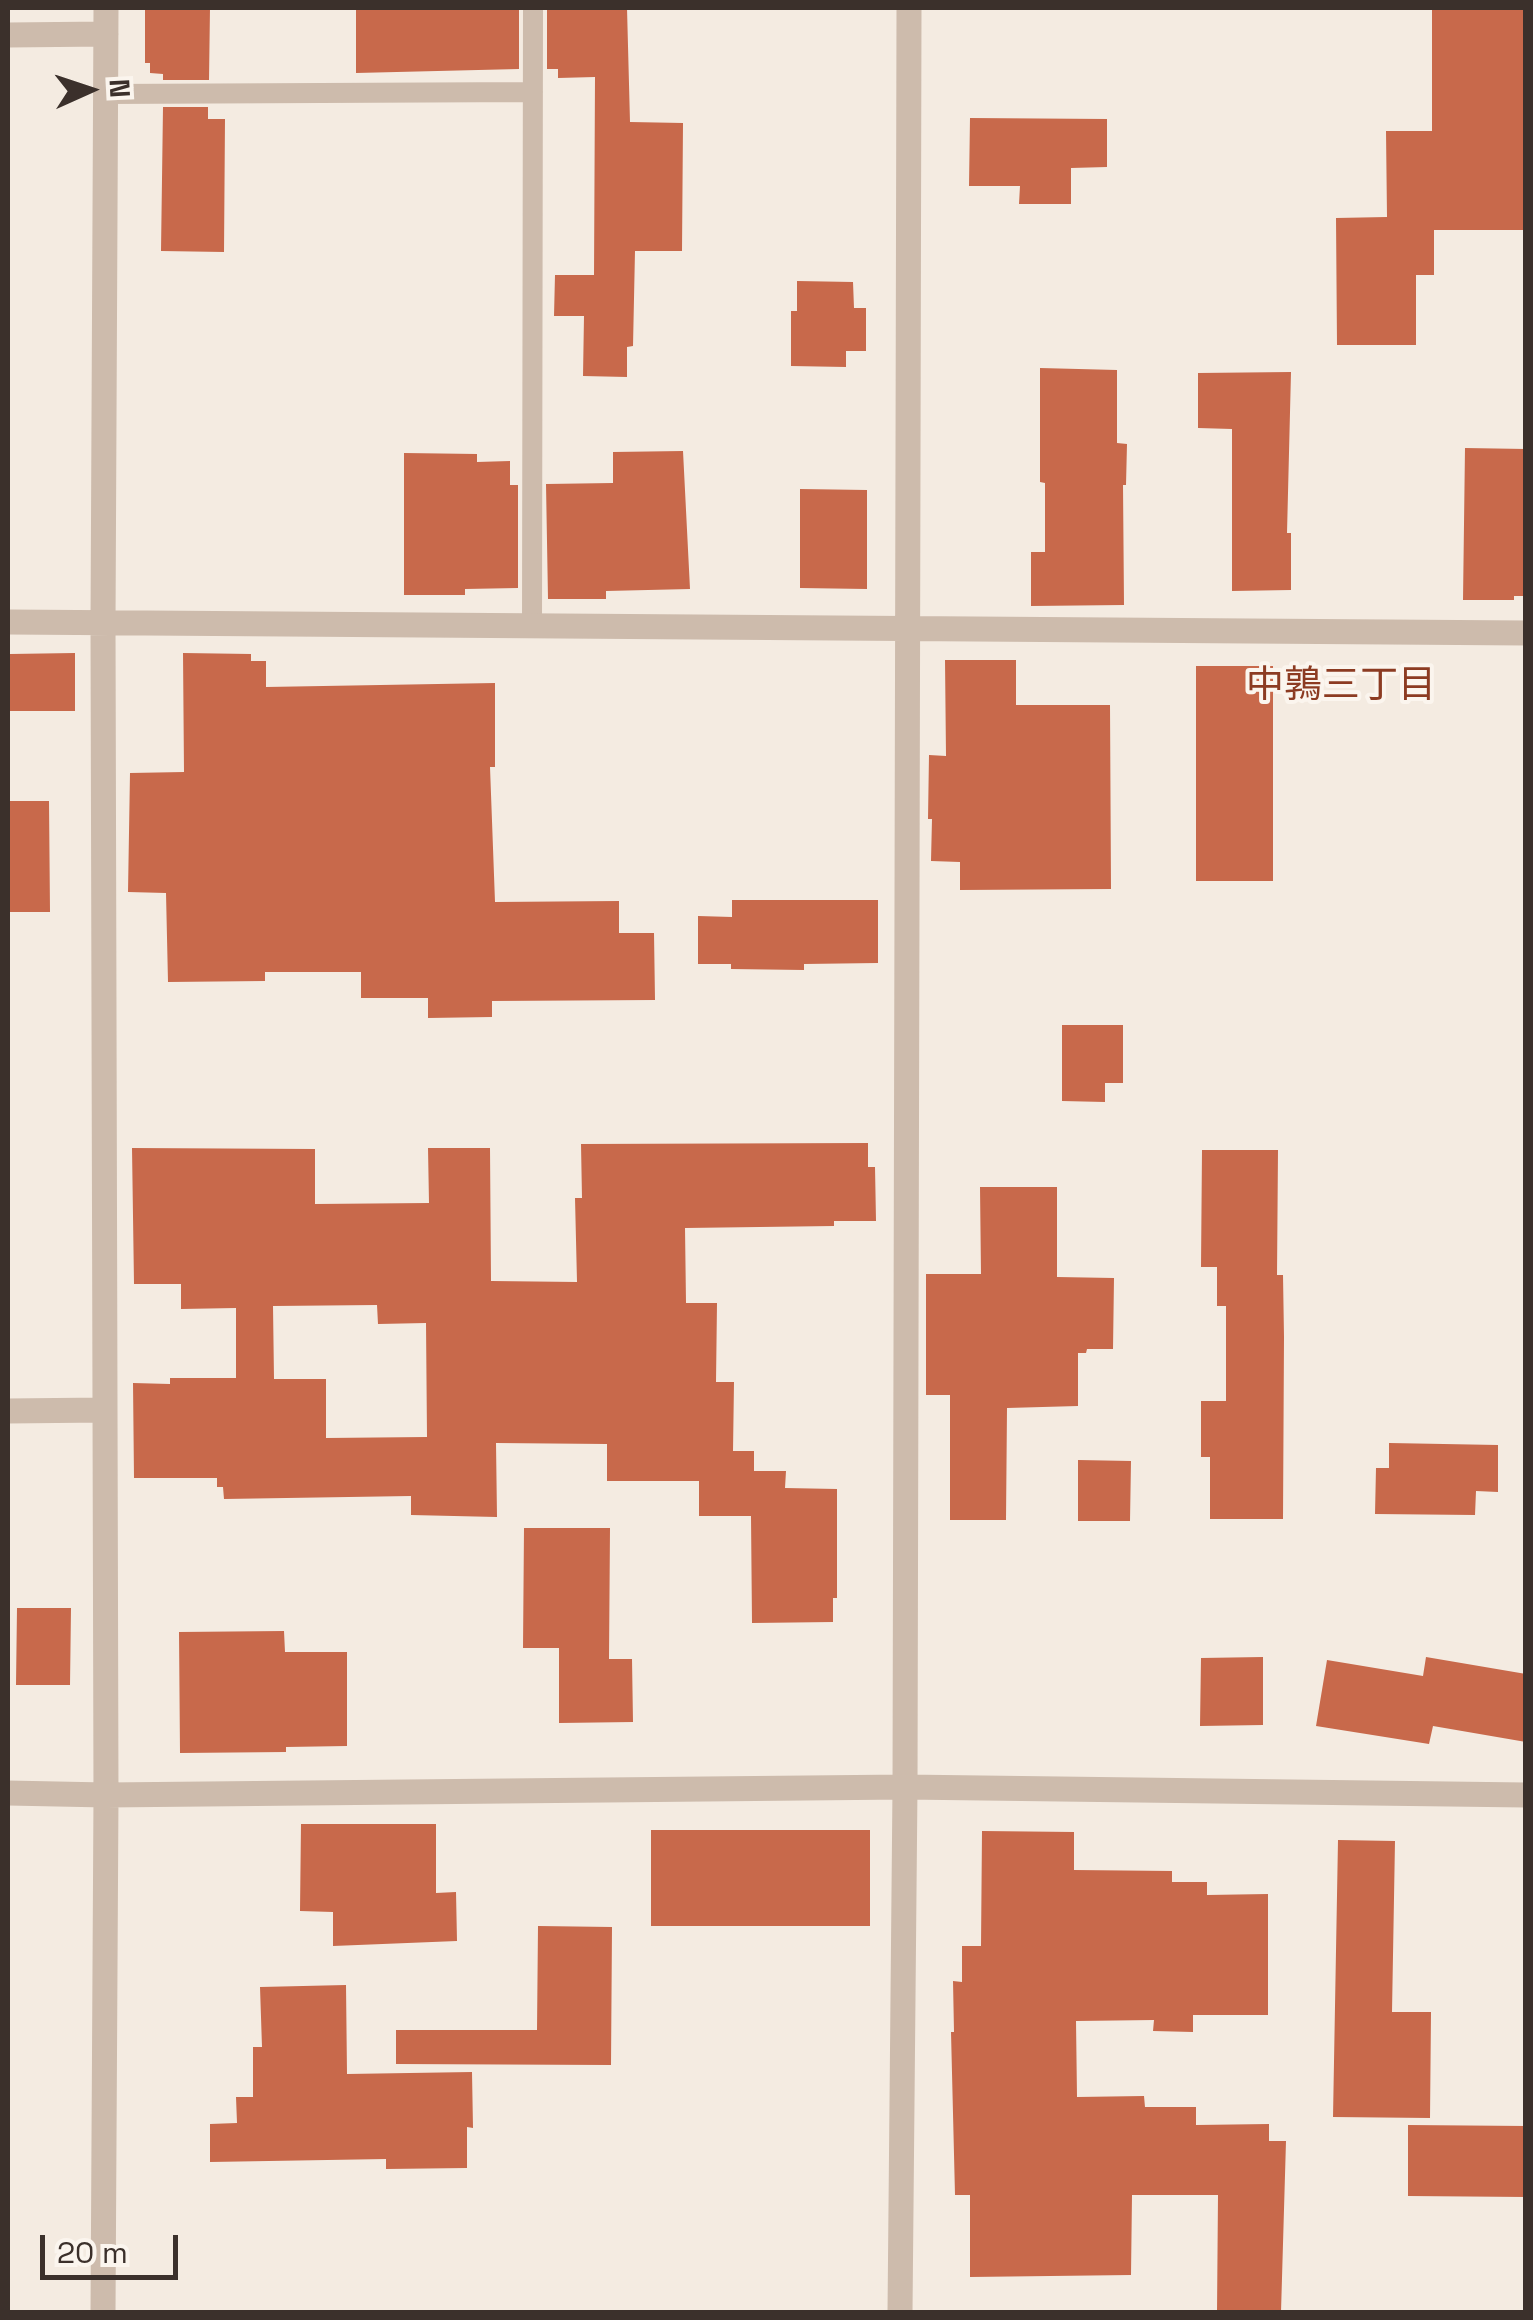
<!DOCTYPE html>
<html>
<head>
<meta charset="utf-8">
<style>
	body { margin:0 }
	#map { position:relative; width:1533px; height:2320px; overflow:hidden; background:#f4ebe1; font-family:"Space Grotesk",sans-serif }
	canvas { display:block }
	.frame { position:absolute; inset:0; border:10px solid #3b302b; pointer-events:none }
	.north { position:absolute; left:40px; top:40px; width:100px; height:100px; -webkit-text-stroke:8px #fbf5ee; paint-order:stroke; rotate:87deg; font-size:28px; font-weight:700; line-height:40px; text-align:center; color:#3b302b }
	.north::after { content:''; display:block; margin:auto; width:35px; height:45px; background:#3b302b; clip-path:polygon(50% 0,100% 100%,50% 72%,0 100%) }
	.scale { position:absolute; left:40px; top:2235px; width:138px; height:45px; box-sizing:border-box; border:5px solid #3b302b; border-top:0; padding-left:12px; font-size:30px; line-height:35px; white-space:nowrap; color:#3b302b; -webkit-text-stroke:8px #fbf5ee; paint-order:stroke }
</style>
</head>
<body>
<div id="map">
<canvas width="1533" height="2320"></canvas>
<div class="frame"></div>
<div class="north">N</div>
<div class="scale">20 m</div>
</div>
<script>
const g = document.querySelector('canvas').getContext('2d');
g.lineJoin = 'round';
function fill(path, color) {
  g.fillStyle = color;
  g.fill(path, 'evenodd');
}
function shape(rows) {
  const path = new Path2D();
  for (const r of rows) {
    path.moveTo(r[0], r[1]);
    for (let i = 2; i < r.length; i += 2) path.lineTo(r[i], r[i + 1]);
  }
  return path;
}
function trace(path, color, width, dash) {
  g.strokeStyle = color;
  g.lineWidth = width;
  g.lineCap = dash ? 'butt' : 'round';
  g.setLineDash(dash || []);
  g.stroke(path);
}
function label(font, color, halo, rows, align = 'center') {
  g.font = font + ' "Space Grotesk","Noto Sans JP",sans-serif';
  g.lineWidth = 8;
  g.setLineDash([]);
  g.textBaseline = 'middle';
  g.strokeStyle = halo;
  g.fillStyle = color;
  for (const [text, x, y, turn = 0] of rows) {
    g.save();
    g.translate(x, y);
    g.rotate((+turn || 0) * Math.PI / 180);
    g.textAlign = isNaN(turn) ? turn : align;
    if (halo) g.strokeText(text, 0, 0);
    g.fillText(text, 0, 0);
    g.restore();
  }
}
fill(shape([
	[145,8,210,8,209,80,163,80,163,74,150,73,150,63,145,63],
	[356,8,519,8,519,69,356,73],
	[547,8,627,8,630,122,683,123,682,251,635,251,633,346,627,347,627,377,583,376,584,316,554,316,555,275,594,275,595,77,558,78,558,69,547,69],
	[1432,8,1526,8,1526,230,1434,230,1434,275,1416,275,1416,345,1337,345,1336,218,1387,217,1386,131,1432,131],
	[163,107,208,107,208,119,225,119,224,252,161,251],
	[970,118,1107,119,1107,167,1071,168,1071,204,1019,204,1020,186,969,186],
	[797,281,853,282,854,308,866,308,866,351,846,351,846,367,791,366,791,311,797,311],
	[1040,368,1117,370,1117,443,1127,444,1126,485,1123,485,1124,605,1031,606,1031,552,1045,552,1045,483,1040,482],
	[1291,372,1287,533,1291,533,1291,590,1232,591,1232,429,1198,428,1198,373],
	[1465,448,1526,449,1526,596,1514,596,1514,600,1463,600],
	[683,451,690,589,606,591,606,599,548,599,546,484,613,483,613,452],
	[404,453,477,454,477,462,510,461,510,485,518,485,518,588,465,589,465,595,404,595],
	[800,489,867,490,867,589,800,588],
	[75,653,75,711,10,711,10,654],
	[183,653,251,654,251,661,266,661,266,687,495,683,495,767,490,767,495,902,619,901,619,933,654,933,655,1000,492,1001,492,1017,428,1018,428,998,361,998,361,972,265,972,265,981,168,982,166,893,128,892,130,773,184,772],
	[945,660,1016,660,1016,705,1110,705,1111,889,960,890,960,862,931,861,932,819,928,819,929,755,946,756],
	[1196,666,1273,666,1273,881,1196,881],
	[8,801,49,801,50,912,8,912],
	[732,900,878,900,878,963,804,964,804,970,731,969,731,964,698,964,698,916,732,917],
	[1062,1025,1123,1025,1123,1083,1105,1083,1105,1102,1062,1101],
	[868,1143,868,1167,875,1167,876,1221,834,1221,834,1226,685,1228,686,1303,717,1303,716,1382,734,1382,733,1451,754,1451,754,1471,786,1471,785,1488,837,1489,837,1598,833,1598,833,1622,752,1623,751,1516,699,1516,699,1481,607,1481,607,1444,496,1443,497,1517,411,1515,411,1496,224,1499,223,1487,217,1487,217,1478,134,1478,133,1383,170,1384,170,1378,236,1378,236,1308,181,1309,181,1284,134,1284,132,1148,315,1149,315,1204,429,1203,428,1148,490,1148,491,1281,577,1282,575,1198,582,1198,581,1144],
	[377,1305,378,1324,426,1323,427,1437,326,1438,326,1379,274,1379,273,1306],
	[1202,1150,1278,1150,1277,1275,1283,1275,1284,1337,1283,1519,1210,1519,1210,1457,1201,1457,1201,1401,1226,1401,1226,1306,1217,1306,1217,1267,1201,1267],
	[980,1187,1057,1187,1057,1277,1114,1278,1113,1349,1087,1349,1086,1353,1078,1353,1078,1406,1007,1408,1006,1520,950,1520,950,1395,926,1395,926,1274,981,1274],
	[1389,1443,1498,1445,1498,1492,1476,1491,1475,1515,1375,1514,1376,1468,1389,1468],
	[1078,1460,1131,1461,1130,1521,1078,1521],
	[524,1528,610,1528,609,1659,632,1659,633,1722,559,1723,559,1648,523,1648],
	[17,1608,71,1608,70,1685,16,1685],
	[284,1631,285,1652,347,1652,347,1746,286,1747,286,1752,180,1753,179,1632],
	[1263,1657,1263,1725,1200,1726,1201,1658],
	[1426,1657,1526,1674,1526,1742,1433,1726,1429,1744,1316,1726,1327,1660,1423,1676],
	[301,1824,436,1824,436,1893,456,1892,457,1941,333,1946,333,1912,300,1911],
	[651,1830,870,1830,870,1926,651,1926],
	[982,1831,1074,1832,1074,1870,1172,1871,1172,1882,1207,1882,1207,1895,1268,1894,1268,2015,1193,2015,1193,2032,1153,2031,1154,2020,1076,2021,1077,2097,1144,2096,1145,2107,1196,2107,1196,2125,1269,2124,1269,2141,1286,2141,1281,2312,1217,2312,1218,2195,1132,2195,1131,2275,970,2277,970,2195,955,2195,951,2032,954,2032,953,1981,962,1982,962,1946,981,1946],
	[1338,1840,1395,1841,1392,2012,1431,2012,1430,2118,1333,2117],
	[538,1926,612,1927,611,2065,396,2064,396,2030,537,2030],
	[346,1985,347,2074,472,2072,473,2128,467,2127,467,2168,386,2169,386,2159,210,2162,210,2124,237,2123,236,2097,253,2097,253,2047,262,2047,260,1987],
	[1408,2125,1526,2126,1526,2197,1408,2196]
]), '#c8694b');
trace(shape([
	[107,94,533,92],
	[532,625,533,8]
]), '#cdbbac', 20);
trace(shape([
	[8,35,106,34],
	[8,622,1526,633],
	[8,1411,104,1410],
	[8,1793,106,1795,905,1787,1526,1795],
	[103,2312,106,1795,103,623,106,8],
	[900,2312,905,1787,909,8]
]), '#cdbbac', 25);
label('38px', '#8c3b22', '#fbf5ee', [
	["中鶉三丁目",1341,687]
]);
</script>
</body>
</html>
